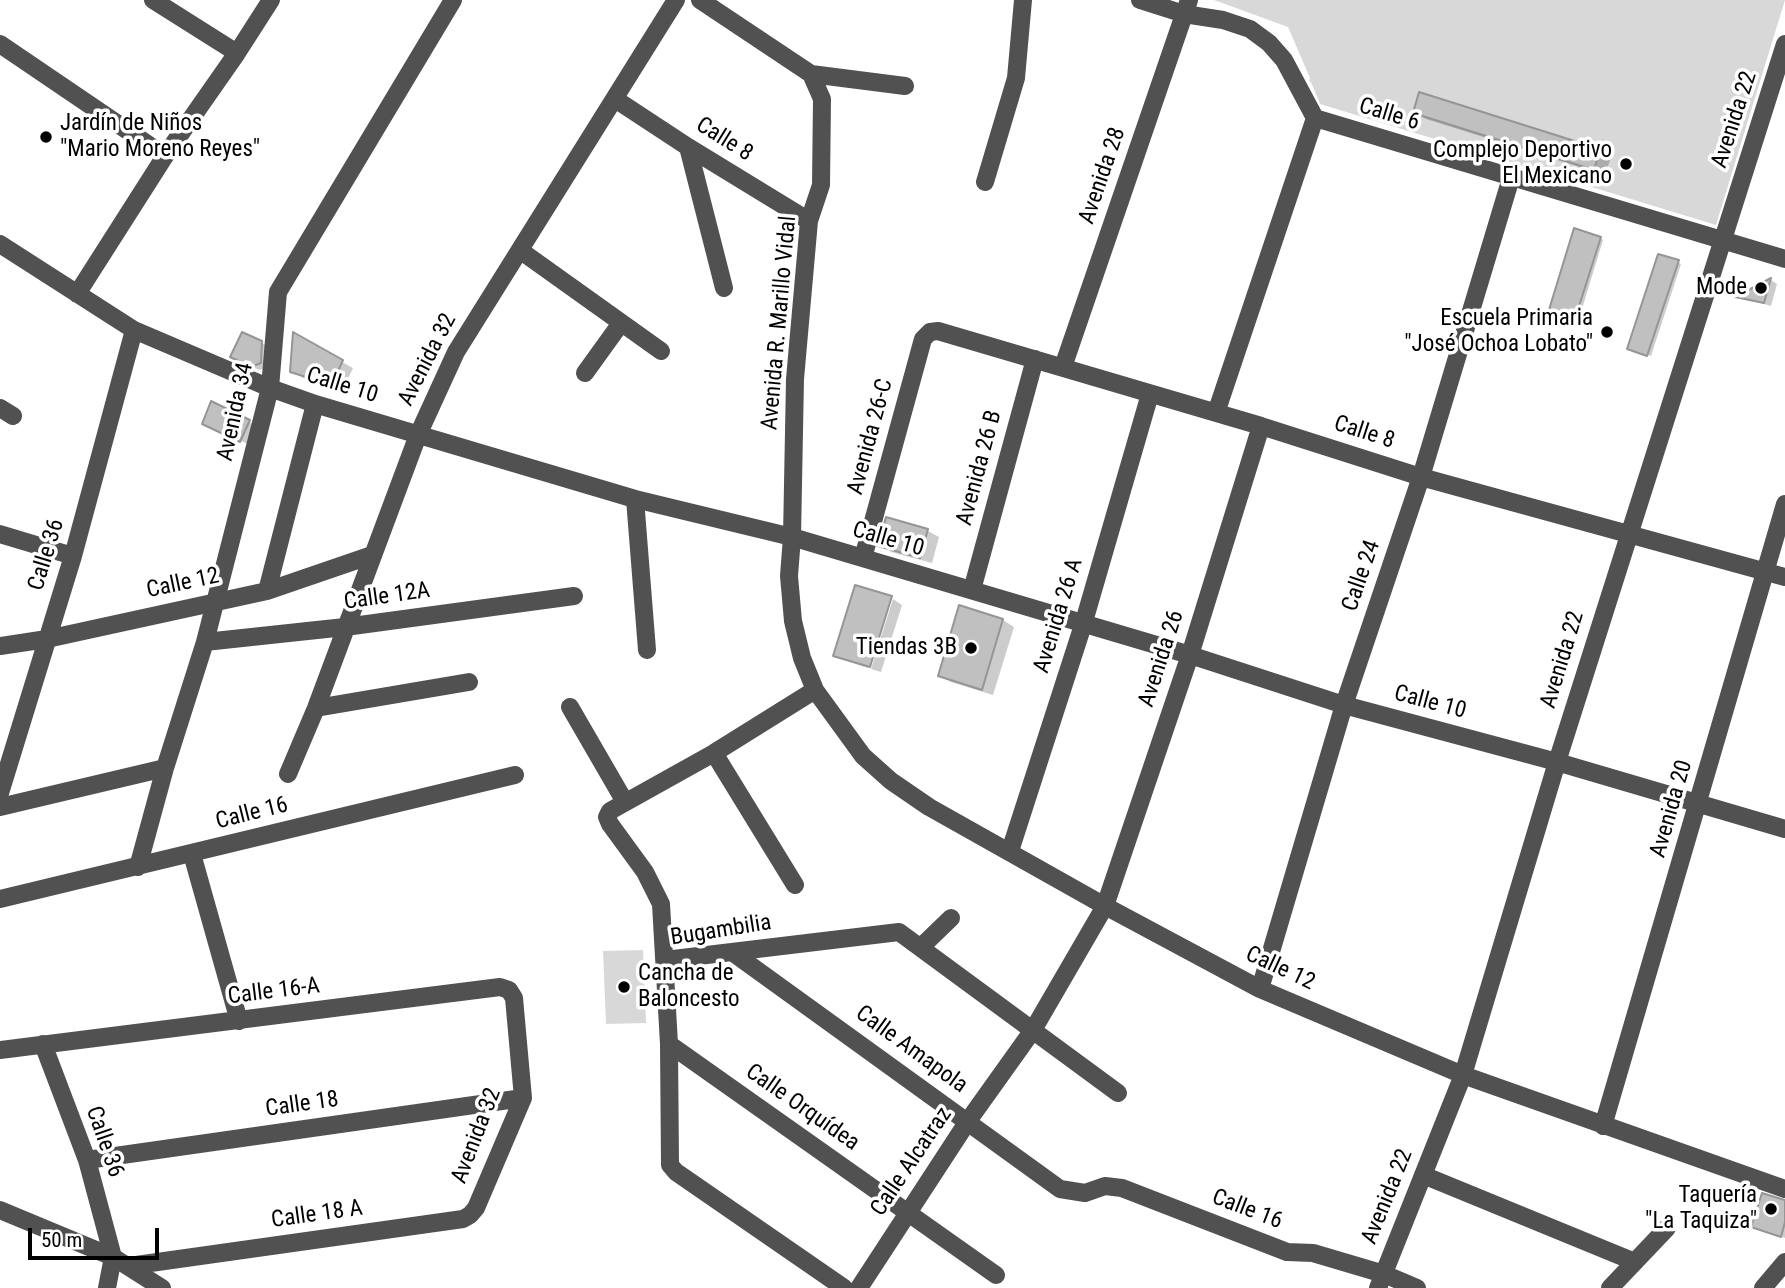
<!DOCTYPE html>
<html>
<head>
<meta charset="utf-8">
<style>
	body { margin:0 }
	#map { position:relative; width:1785px; height:1288px; overflow:hidden; background:#fff; font-family:"Roboto Condensed",sans-serif }
	canvas { display:block }
	.scale { position:absolute; left:28px; top:1228px; width:131px; height:32px; box-sizing:border-box; border:4px solid #000; border-top:0; padding-left:9px; font-size:21px; line-height:24px; white-space:nowrap; color:#000; -webkit-text-stroke:5px #fff; paint-order:stroke }
</style>
</head>
<body>
<div id="map">
<canvas width="1785" height="1288"></canvas>
<div class="scale">50 m</div>
</div>
<script>
const g = document.querySelector('canvas').getContext('2d');
g.lineJoin = 'round';
function fill(path, color) {
  g.fillStyle = color;
  g.fill(path, 'evenodd');
}
function shape(rows) {
  const path = new Path2D();
  for (const r of rows) {
    path.moveTo(r[0], r[1]);
    for (let i = 2; i < r.length; i += 2) path.lineTo(r[i], r[i + 1]);
  }
  return path;
}
function trace(path, color, width, dash) {
  g.strokeStyle = color;
  g.lineWidth = width;
  g.lineCap = dash ? 'butt' : 'round';
  g.setLineDash(dash || []);
  g.stroke(path);
}
function label(font, color, halo, rows, align = 'center') {
  g.font = font + ' "Roboto Condensed",sans-serif';
  g.lineWidth = 7;
  g.setLineDash([]);
  g.textBaseline = 'middle';
  g.strokeStyle = halo;
  g.fillStyle = color;
  for (const [text, x, y, turn = 0] of rows) {
    g.save();
    g.translate(x, y);
    g.rotate((+turn || 0) * Math.PI / 180);
    g.textAlign = isNaN(turn) ? turn : align;
    if (halo) g.strokeText(text, 0, 0);
    g.fillText(text, 0, 0);
    g.restore();
  }
}
fill(shape([
	[1214,0,1785,0,1716,225,1320,104,1311,82,1309,81,1310,78,1288,27],
	[643,950,646,1023,606,1024,603,951]
]), '#d8d8d8');
fill(shape([
	[1415,112,1599,150,1611,157,1605,175,1426,119],
	[1600,238,1603,240,1578,322,1553,314],
	[1678,262,1681,264,1651,356,1632,350],
	[1771,280,1777,284,1771,306,1739,297],
	[294,335,353,368,343,390,303,378,292,371],
	[262,343,269,347,267,367,259,370,239,360],
	[249,422,256,426,248,444,211,427],
	[887,519,928,531,939,537,932,563,891,552,880,545],
	[890,598,868,668,847,661,835,655],
	[893,599,902,605,881,672,871,669],
	[960,607,1003,620,1014,627,993,695,951,682,940,675],
	[1785,1201,1785,1238,1753,1226]
]), '#0003');
const building = shape([
	[1419,92,1600,149,1594,170,1413,113,1419,92],
	[1574,228,1601,237,1574,322,1548,313,1574,228],
	[1658,254,1679,260,1647,356,1627,349,1658,254],
	[1771,278,1764,303,1735,297,1771,278],
	[242,332,262,341,261,363,251,367,230,357,242,332],
	[293,332,343,360,332,385,290,372,293,332],
	[211,401,250,420,240,442,202,424,211,401],
	[886,517,928,529,920,558,878,546,886,517],
	[855,585,892,596,870,667,833,656,855,585],
	[959,605,1003,619,982,690,938,676,959,605],
	[1762,1193,1785,1200,1785,1222,1781,1237,1751,1227,1762,1193]
]);
fill(building, '#c0c0c0');
trace(building, '#959595', 2);
trace(shape([
	[153,0,237,53],
	[700,0,811,74,905,86],
	[1140,0,1184,14,1223,20,1250,29,1269,43,1284,60,1315,118,1785,259],
	[0,44,165,156],
	[811,74,822,99,821,185,809,221,795,379,792,537,789,576,793,621,802,658,815,690,863,756,891,781,929,807,1105,906,1260,989,1463,1075,1785,1189],
	[615,99,688,147,809,221],
	[688,147,724,288],
	[985,182,1016,78,1023,0],
	[0,244,134,330,270,388,315,404,635,499,792,537,1190,655,1344,705,1557,762,1785,829],
	[521,251,661,351],
	[77,294,165,156,237,53,271,0],
	[1063,367,1189,0],
	[585,373,621,323],
	[0,408,13,416],
	[1216,413,1315,118],
	[635,499,647,650],
	[0,534,73,556],
	[863,558,923,339,930,332,938,331,1261,426,1421,477,1785,577],
	[972,590,1035,359],
	[267,591,315,404],
	[205,642,345,627,574,596],
	[0,646,47,639,267,591,372,555],
	[815,690,714,753,610,811,607,817,610,824,645,872,661,904,669,1044,670,1165,676,1172,844,1288],
	[570,707,625,802],
	[316,708,469,682],
	[714,753,795,885],
	[288,774,316,708,418,435,456,352,676,0],
	[0,793,73,556,134,330],
	[0,807,165,768],
	[1010,851,1083,625,1150,394],
	[192,854,239,1021],
	[138,867,165,768,205,642,270,388,278,292,453,0],
	[0,899,515,775],
	[921,947,951,918],
	[732,952,1060,1189,1085,1193,1105,1186,1122,1188,1287,1252,1313,1253,1384,1274,1417,1288],
	[665,960,899,932,1118,1093],
	[1260,989,1344,705,1421,477,1511,178],
	[43,1044,87,1160,113,1257,107,1288],
	[669,1044,996,1275],
	[0,1050,500,987,509,990,514,998,523,1098,476,1208,470,1215,463,1219,129,1266],
	[1603,1126,1785,504],
	[87,1160,523,1098],
	[1423,1175,1635,1262],
	[0,1210,113,1257,162,1288],
	[859,1288,968,1121,1033,1030,1105,906,1190,655,1261,426],
	[1378,1288,1463,1075,1557,762,1785,44],
	[1610,1288,1667,1228],
	[1763,1288,1785,1262]
]), '#515151', 18);
for (const [x, y, r, color] of [
	[46,137,7,"#000"],
	[1626,164,7,"#000"],
	[1761,288,7,"#000"],
	[1607,332,7,"#000"],
	[971,648,7,"#000"],
	[624,987,7,"#000"],
	[1771,1209,7,"#000"]
]) {
  const dot = new Path2D();
  dot.arc(x, y, r, 0, 2 * Math.PI);
  g.fillStyle = color;
  g.fill(dot);
  trace(dot, '#fff', 2.5);
}
label('23px', '#000', '#fff', [
	["Calle 6",1389,115,17],
	["Avenida 22",1735,120,-72],
	["Calle 8",724,140,32],
	["Avenida 28",1103,176,-71],
	["Avenida R. Marillo Vidal",780,323,-85],
	["Avenida 32",428,360,-63],
	["Calle 10",342,386,17],
	["Avenida 34",236,412,-78],
	["Calle 8",1364,433,18],
	["Avenida 26-C",871,437,-75],
	["Avenida 26 B",980,468,-75],
	["Calle 10",888,540,16],
	["Calle 36",47,555,-73],
	["Calle 24",1362,576,-71],
	["Calle 12",183,584,-12],
	["Calle 12A",387,597,-8],
	["Avenida 26 A",1059,616,-73],
	["Avenida 26",1162,659,-72],
	["Avenida 22",1563,660,-73],
	["Calle 10",1430,703,15],
	["Avenida 20",1672,809,-74],
	["Calle 16",252,814,-14],
	["Bugambilia",721,931,-9],
	["Calle 12",1280,969,25],
	["Calle 16-A",274,992,-7],
	["Calle Amapola",911,1050,36],
	["Calle 18",302,1105,-8],
	["Calle Orquídea",802,1108,35],
	["Avenida 32",477,1136,-69],
	["Calle 36",104,1142,71],
	["Calle Alcatraz",912,1162,-56],
	["Avenida 22",1388,1197,-68],
	["Calle 16",1247,1210,21],
	["Calle 18 A",317,1215,-8]
]);
label('23px', '#000', '#fff', [
	["Jardín de Niños",60,124,"left"],
	["\"Mario Moreno Reyes\"",60,150,"left"],
	["Complejo Deportivo",1612,151],
	["El Mexicano",1612,177],
	["Mode",1747,288],
	["Escuela Primaria",1593,319],
	["\"José Ochoa Lobato\"",1593,345],
	["Tiendas 3B",957,648],
	["Cancha de",638,974,"left"],
	["Baloncesto",638,1000,"left"],
	["Taquería",1757,1196],
	["\"La Taquiza\"",1757,1222]
], 'right');
</script>
</body>
</html>
